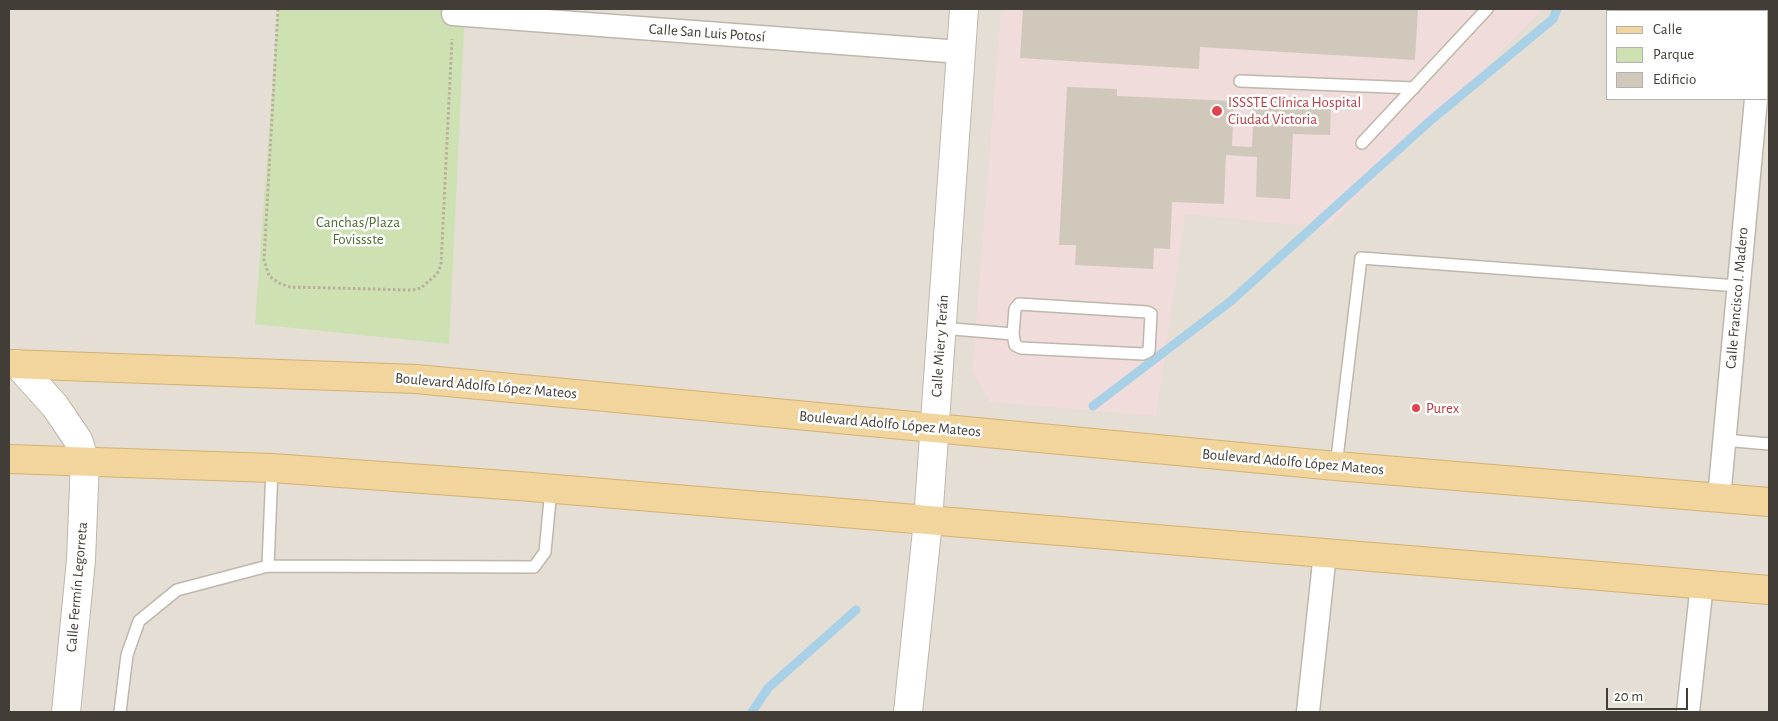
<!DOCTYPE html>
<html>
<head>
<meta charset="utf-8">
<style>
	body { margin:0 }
	#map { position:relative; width:1778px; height:721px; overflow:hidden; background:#f1ede6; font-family:"Alegreya Sans",sans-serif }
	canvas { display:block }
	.frame { position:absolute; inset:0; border:10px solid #423d36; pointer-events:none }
	.legend { position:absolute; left:1606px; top:10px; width:162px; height:90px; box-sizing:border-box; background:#fff; border:1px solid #b3b1af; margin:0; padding:6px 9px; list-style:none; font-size:15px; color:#423d36 }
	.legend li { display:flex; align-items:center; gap:10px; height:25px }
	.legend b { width:25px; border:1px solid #b3b1af }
	.scale { position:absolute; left:1606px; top:688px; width:82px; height:22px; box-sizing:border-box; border:2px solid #423d36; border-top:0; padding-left:6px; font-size:15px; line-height:18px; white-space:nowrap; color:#423d36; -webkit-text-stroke:4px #fff; paint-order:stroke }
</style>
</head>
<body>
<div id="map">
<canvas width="1778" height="721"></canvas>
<div class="frame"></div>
<ul class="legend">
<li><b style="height:6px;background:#f2d59d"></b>Calle</li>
<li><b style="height:14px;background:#cee1b3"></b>Parque</li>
<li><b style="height:14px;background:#d1c8bc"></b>Edificio</li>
</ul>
<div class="scale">20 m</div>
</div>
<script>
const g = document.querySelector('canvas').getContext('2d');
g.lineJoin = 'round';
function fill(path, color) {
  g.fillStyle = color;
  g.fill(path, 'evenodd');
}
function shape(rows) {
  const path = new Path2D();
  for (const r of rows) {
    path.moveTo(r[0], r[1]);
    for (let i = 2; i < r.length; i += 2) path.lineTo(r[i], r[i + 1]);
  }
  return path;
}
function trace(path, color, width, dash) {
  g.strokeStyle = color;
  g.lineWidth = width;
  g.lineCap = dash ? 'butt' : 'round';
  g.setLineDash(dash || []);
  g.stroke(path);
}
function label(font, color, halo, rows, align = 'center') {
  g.font = font + ' "Alegreya Sans",sans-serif';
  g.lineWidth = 5;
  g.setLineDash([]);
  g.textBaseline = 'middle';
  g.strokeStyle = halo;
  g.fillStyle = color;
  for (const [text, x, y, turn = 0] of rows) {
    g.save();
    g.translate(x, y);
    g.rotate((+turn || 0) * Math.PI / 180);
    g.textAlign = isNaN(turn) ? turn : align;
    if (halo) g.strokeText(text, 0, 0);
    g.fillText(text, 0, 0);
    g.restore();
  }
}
fill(shape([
	[9,9,1769,9,1769,712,9,712],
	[1607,11,1767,11,1767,99,1607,99]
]), '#e4ded4');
fill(shape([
	[1001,9,1543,9,1327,228,1185,214,1156,416,990,402,972,372]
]), '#f0dcda');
fill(shape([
	[278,9,465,9,449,344,255,324]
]), '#cee1b3');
trace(shape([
	[1093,406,1231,301,1431,120,1553,19,1557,9],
	[752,712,768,688,856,610]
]), '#a8d1e7', 9);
fill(shape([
	[1023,9,1418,9,1415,60,1200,47,1199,69,1020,58],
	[1067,87,1117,89,1117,96,1234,101,1232,146,1252,147,1254,100,1331,103,1330,135,1293,134,1290,199,1256,197,1257,157,1226,155,1224,204,1172,202,1170,249,1154,248,1153,269,1075,265,1076,245,1059,245]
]), '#d1c8bc');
const service = shape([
	[1240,81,1414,88],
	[1362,143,1487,9],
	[1019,304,1147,312,1151,314,1149,351,1143,354,1021,348,1015,345,1013,334,1015,309,1019,304],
	[941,328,1013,334],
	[1724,440,1769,444],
	[1336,466,1361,258,1738,286],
	[268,566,272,468],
	[120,712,127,655,139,621,177,590,268,566,534,567,545,552,551,489]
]);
const minor = shape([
	[1764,11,1764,9],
	[453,14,961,52],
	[1719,498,1756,99],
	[1308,712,1325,553],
	[1688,712,1702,584]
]);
const tertiary = shape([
	[17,364,55,406,78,440,85,461,81,560,66,712],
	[908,712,928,521,964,9]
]);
const primary = shape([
	[9,364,416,379,1336,466,1769,502],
	[9,459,272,468,519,486,1769,590]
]);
trace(service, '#beb7ac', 14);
trace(minor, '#beb7ac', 25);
trace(tertiary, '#beb7ac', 30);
trace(primary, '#d5b16f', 30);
trace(shape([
	[278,9,264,260,269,276,279,283,290,287,413,290,421,288,437,274,441,265,452,39]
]), '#bbae9c', 3, [2.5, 2.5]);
trace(service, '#fff', 11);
trace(minor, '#fff', 22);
trace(tertiary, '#fff', 28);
trace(primary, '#f2d59d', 28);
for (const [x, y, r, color] of [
	[1217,111,6,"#e0444e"],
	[1416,408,5,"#e0444e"]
]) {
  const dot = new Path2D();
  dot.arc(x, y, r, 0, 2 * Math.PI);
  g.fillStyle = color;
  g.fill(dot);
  trace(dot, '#fff', 2);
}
label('15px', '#423d36', '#fff', [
	["Calle San Luis Potosí",707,33,4],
	["Calle Francisco I. Madero",1737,298,-85],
	["Calle Mier y Terán",940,346,-86],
	["Boulevard Adolfo López Mateos",486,386,5],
	["Boulevard Adolfo López Mateos",890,424,5],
	["Boulevard Adolfo López Mateos",1293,462,5],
	["Calle Fermín Legorreta",77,587,-85]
]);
label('15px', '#be3a42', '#fff', [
	["ISSSTE Clínica Hospital",1228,102],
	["Ciudad Victoria",1228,119],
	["Purex",1426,408]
], 'left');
label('15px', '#4b6d30', '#fff', [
	["Canchas/Plaza",358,222],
	["Fovissste",358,239]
]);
</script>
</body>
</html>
